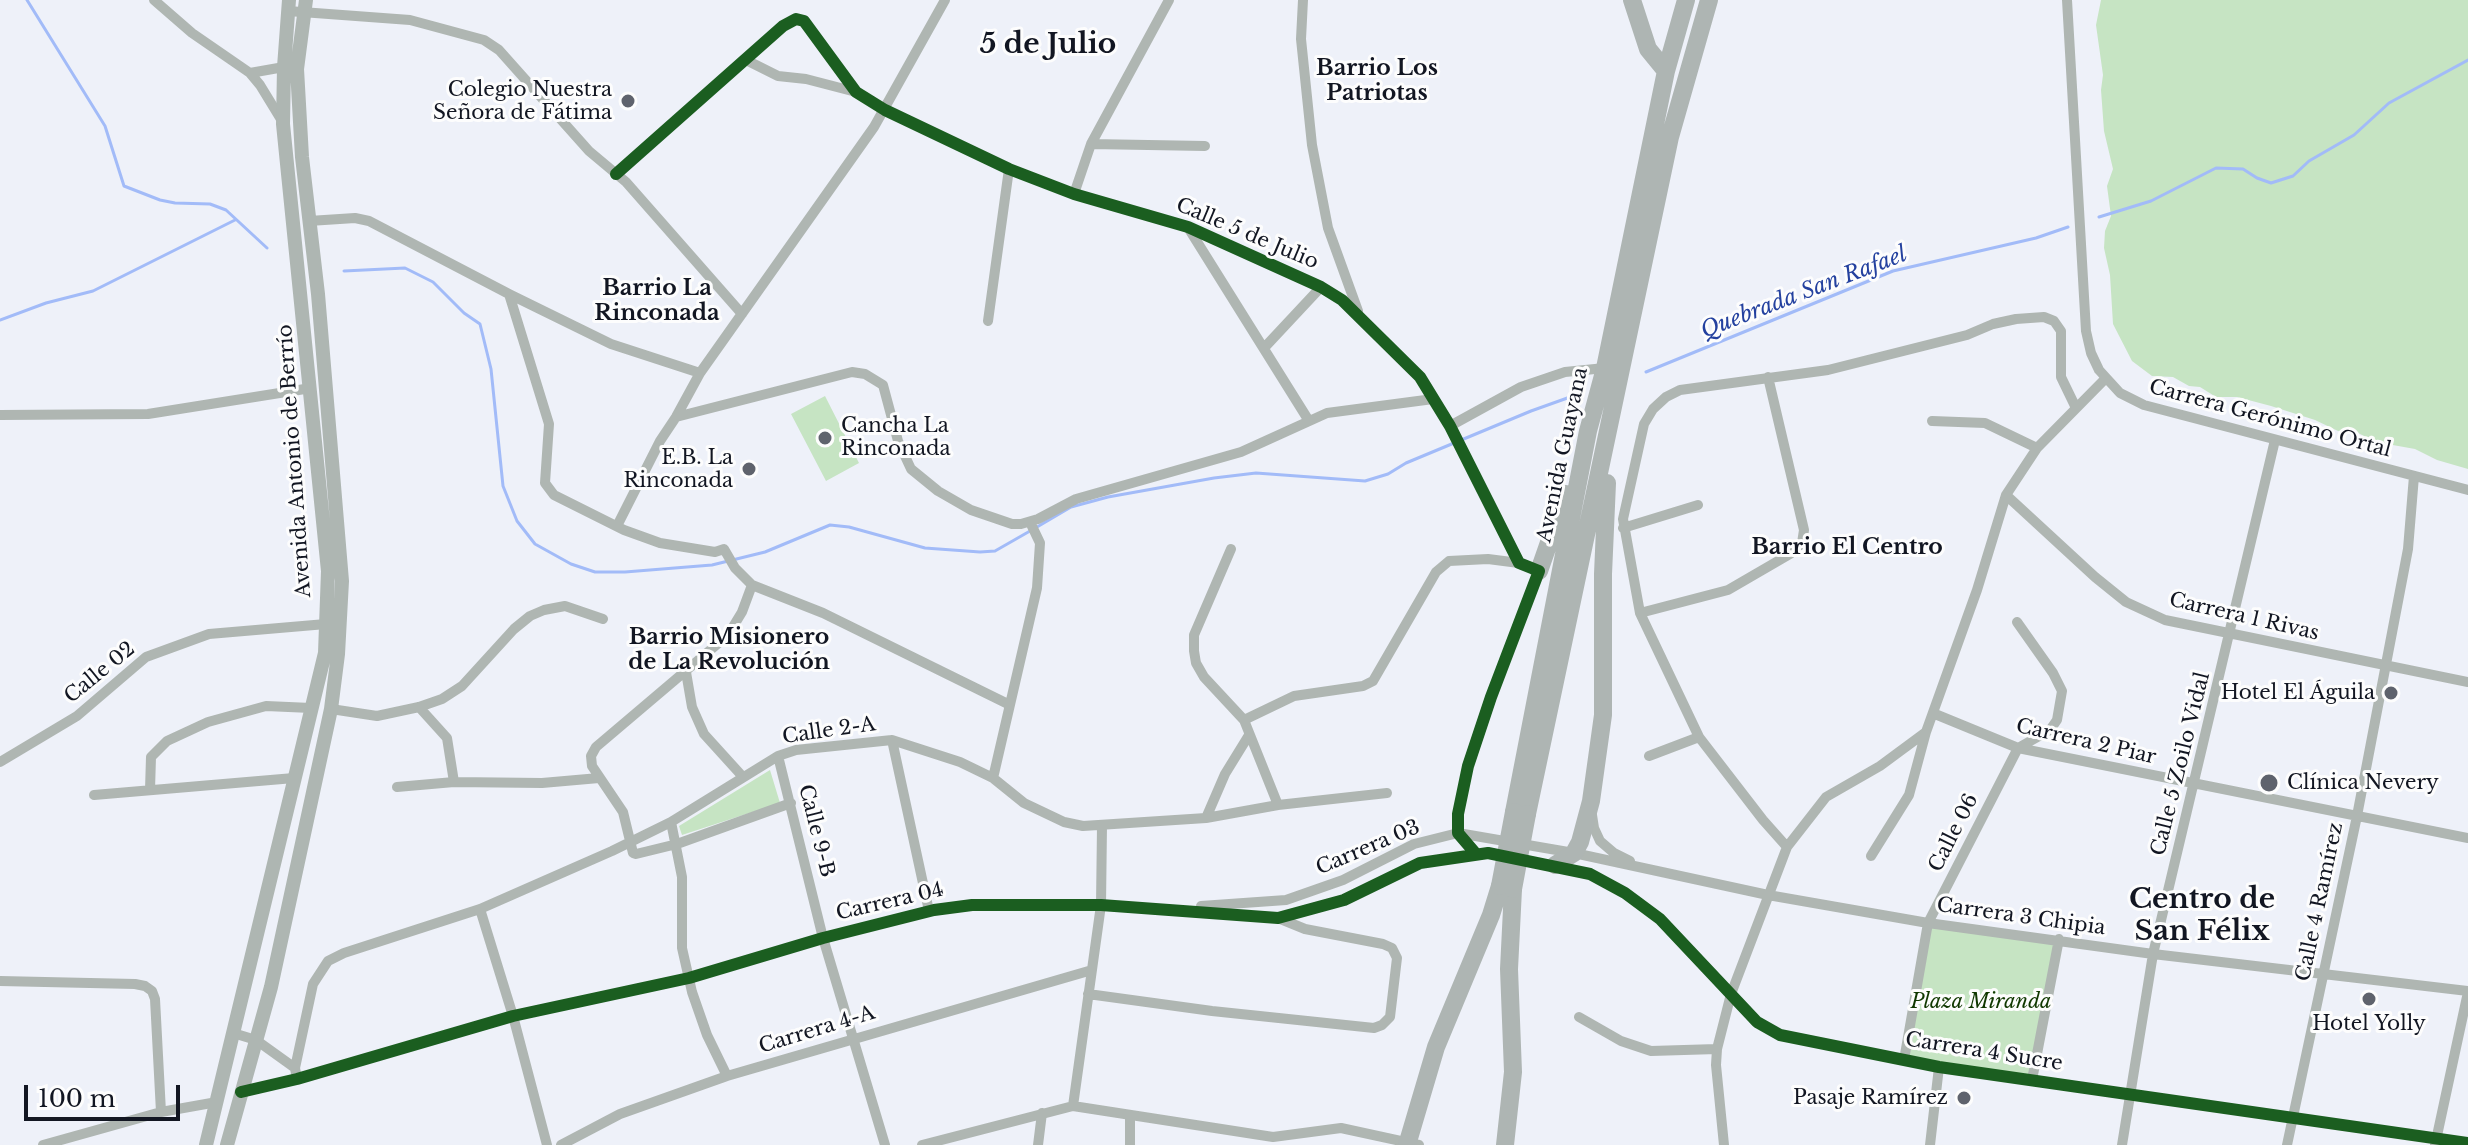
<!DOCTYPE html>
<html>
<head>
<meta charset="utf-8">
<style>
	body { margin:0 }
	#map { position:relative; width:2468px; height:1145px; overflow:hidden; background:#eef1f9; font-family:"Libre Baskerville",serif }
	canvas { display:block }
	.scale { position:absolute; left:24px; top:1085px; width:156px; height:36px; box-sizing:border-box; border:4px solid #121622; border-top:0; padding-left:10px; font-size:24px; line-height:28px; white-space:nowrap; color:#121622; -webkit-text-stroke:6px #fdfdfd; paint-order:stroke }
</style>
</head>
<body>
<div id="map">
<canvas width="2468" height="1145"></canvas>
<div class="scale">100 m</div>
</div>
<script>
const g = document.querySelector('canvas').getContext('2d');
g.lineJoin = 'round';
function fill(path, color) {
  g.fillStyle = color;
  g.fill(path, 'evenodd');
}
function shape(rows) {
  const path = new Path2D();
  for (const r of rows) {
    path.moveTo(r[0], r[1]);
    for (let i = 2; i < r.length; i += 2) path.lineTo(r[i], r[i + 1]);
  }
  return path;
}
function trace(path, color, width, dash) {
  g.strokeStyle = color;
  g.lineWidth = width;
  g.lineCap = dash ? 'butt' : 'round';
  g.setLineDash(dash || []);
  g.stroke(path);
}
function label(font, color, halo, rows, align = 'center') {
  g.font = font + ' "Libre Baskerville",serif';
  g.lineWidth = 6;
  g.setLineDash([]);
  g.textBaseline = 'middle';
  g.strokeStyle = halo;
  g.fillStyle = color;
  for (const [text, x, y, turn = 0] of rows) {
    g.save();
    g.translate(x, y);
    g.rotate((+turn || 0) * Math.PI / 180);
    g.textAlign = isNaN(turn) ? turn : align;
    if (halo) g.strokeText(text, 0, 0);
    g.fillText(text, 0, 0);
    g.restore();
  }
}
fill(shape([
	[2101,0,2468,0,2468,469,2437,460,2415,449,2376,442,2354,431,2338,431,2315,420,2271,406,2237,397,2216,397,2200,387,2189,386,2173,377,2152,376,2132,361,2113,324,2110,275,2104,248,2105,231,2111,216,2107,186,2113,169,2104,131,2101,90,2103,75,2096,25],
	[825,396,859,463,826,481,791,414],
	[770,770,780,803,682,835,679,826],
	[1931,927,2055,942,2029,1075,1908,1057]
]), '#c6e4c3');
trace(shape([
	[27,0,105,126,124,186,160,200,175,203,210,204,226,210,267,248],
	[2099,217,2151,201,2216,168,2243,169,2257,178,2271,183,2293,176,2309,161,2354,135,2389,103,2468,60],
	[344,271,405,268,433,282,464,313,480,324,491,369,503,486,517,521,535,544,571,564,595,572,625,572,712,565,765,552,830,525,849,527,925,548,980,552,995,551,1030,531],
	[0,320,46,303,93,291,235,220],
	[1646,372,1893,271,2036,238,2068,227],
	[1037,527,1071,507,1108,497,1214,478,1256,473,1365,481,1388,474,1406,463,1531,411,1573,396]
]), '#a2bbf8', 3);
trace(shape([
	[154,0,192,33,250,73,260,85,282,121],
	[1303,0,1301,39,1312,145,1328,228,1358,311],
	[2067,0,2086,331,2091,353,2099,370,2120,393,2144,405,2468,490],
	[288,11,410,20,484,40,499,50,589,151,626,182,742,314],
	[746,60,778,76,806,79,856,92],
	[250,73,284,67],
	[1091,144,1205,146],
	[616,174,783,26,796,19,804,21,856,92,885,110,1009,169,1074,194,1188,227,1321,287,1342,300,1420,377,1450,426,1519,563,1539,571,1491,697,1468,766,1458,814,1458,833,1476,854],
	[1074,194,1091,144,1169,0],
	[309,221,355,218,369,221,509,294,549,424,545,483,554,495,624,530,660,543,715,552,724,549,735,568,752,585,823,613,1010,705],
	[1189,229,1309,421],
	[509,294,611,344,700,373],
	[988,321,1009,169],
	[1264,348,1321,287],
	[0,415,148,414,311,388],
	[676,417,852,372,865,374,883,385,898,441,911,469,938,491,971,510,1012,524,1021,524,1038,519,1076,499,1241,452,1327,413,1433,399],
	[1932,421,1985,423,2037,448],
	[1450,426,1521,387,1565,372,1605,368],
	[2006,495,2095,577,2126,602,2165,620,2468,682],
	[617,526,660,441,676,417,700,373,874,127,945,0],
	[1623,528,1698,505],
	[1231,549,1194,635,1194,651,1196,663,1204,677,1244,720,1278,805],
	[752,585,742,612,728,635,596,747,591,756,592,766,623,812,633,853,636,854,677,844,791,803],
	[1640,613,1728,590,1790,554,1802,543,1804,530,1768,377],
	[686,672,692,707,704,734,743,777],
	[419,707,447,738,454,782],
	[331,709,377,716,419,707,442,699,462,686,514,629,530,616,544,610,565,606,603,619],
	[1935,714,2018,748,2468,838],
	[1244,720,1294,696,1363,686,1373,681,1436,572,1449,561,1488,559,1519,563],
	[892,740,929,911],
	[778,756,823,938,885,1145],
	[1649,756,1699,737],
	[0,762,77,716,146,657,209,634,326,624],
	[993,778,1037,588,1040,543,1030,522],
	[397,787,454,782,542,783,599,778],
	[150,790,151,757,167,741,208,722,266,706,311,708],
	[94,795,294,778],
	[1592,815,1594,828,1600,841,1614,853,1630,861],
	[1206,818,1225,774,1249,735],
	[671,822,682,877,682,948,692,992,707,1035,727,1076],
	[1787,847,1763,820,1699,737,1640,613,1623,519,1644,424,1653,409,1666,397,1680,390,1828,370,1967,335,1993,324,2016,319,2044,317,2054,321,2061,331,2061,377,2076,408],
	[1871,856,1909,795,1926,732],
	[1201,906,1286,900,1343,880,1414,844,1458,833,1574,853,1768,895,1928,923,2153,954,2468,991],
	[480,909,513,1016,547,1145],
	[0,981,135,984,145,986,152,991,155,999,161,1112],
	[1088,994,1212,1011,1374,1028,1382,1025,1390,1017,1397,958,1392,948,1383,944,1305,929,1278,918],
	[1579,1017,1621,1041,1651,1051,1717,1049],
	[233,1033,256,1040,295,1068],
	[1904,1060,1928,923,2018,748,2050,730,2057,720,2062,691,2053,673,2017,622],
	[297,1079,295,1068,313,984,328,961,344,953,480,909,612,851,671,822,778,756,796,750,892,740,960,762,993,778,1024,803,1064,822,1083,826,1206,818,1278,805,1387,793],
	[2032,1080,2059,939],
	[241,1092,297,1079,513,1016,689,978,823,938,934,910,972,905,1101,905,1278,918,1344,900,1420,863,1488,853,1590,874,1625,893,1660,919,1757,1022,1780,1035,1939,1067,2468,1143],
	[1073,1106,1101,905,1102,826],
	[1130,1116,1130,1145],
	[43,1145,161,1112,217,1102],
	[561,1145,620,1114,727,1076,1092,970],
	[922,1145,1073,1106,1273,1137,1341,1128,1419,1145],
	[1038,1145,1042,1113],
	[1724,1145,1716,1065,1717,1049,1731,994,1787,847,1826,797,1880,766,1926,732,1977,590,2006,495,2037,448,2106,378],
	[1930,1145,1939,1067],
	[2122,1145,2153,954,2275,440],
	[2287,1145,2357,816,2408,549,2414,476],
	[2435,1145,2468,992]
]), '#afb6b2', 10);
trace(shape([
	[206,1145,325,653,328,571,283,124,284,67,289,0],
	[227,1145,271,987,331,709,338,654,342,581,318,294,302,157,297,69,306,0]
]), '#aeb6b2', 14);
trace(shape([
	[1632,0,1648,49,1666,71],
	[1539,571,1566,494],
	[1514,812,1588,431,1605,368,1666,71,1686,0],
	[1527,814,1670,137,1709,0],
	[1555,865,1574,853,1580,842,1591,801,1603,715,1603,574,1607,483],
	[1407,1145,1436,1047,1491,915,1500,886],
	[1505,1145,1513,1072,1509,969,1513,889]
]), '#aeb5b3', 18);
trace(shape([
	[1500,886,1514,812],
	[1513,889,1527,814]
]), '#aeb5b3', 18);
trace(shape([
	[616,174,783,26,796,19,804,21,856,92,885,110,1009,169,1074,194,1188,227,1321,287,1342,300,1420,377,1450,426,1519,563,1539,571,1491,697,1468,766,1458,814,1458,833,1476,854],
	[241,1092,297,1079,513,1016,689,978,823,938,934,910,972,905,1101,905,1278,918,1344,900,1420,863,1488,853,1590,874,1625,893,1660,919,1757,1022,1780,1035,1939,1067,2468,1143]
]), '#1b5e20', 12);
for (const [x, y, r, color] of [
	[628,101,8,"#5f636d"],
	[825,438,8,"#5f636d"],
	[749,469,8,"#5f636d"],
	[2391,693,8,"#5f636d"],
	[2269,783,10,"#5f636d"],
	[2369,999,8,"#5f636d"],
	[1964,1098,8,"#5f636d"]
]) {
  const dot = new Path2D();
  dot.arc(x, y, r, 0, 2 * Math.PI);
  g.fillStyle = color;
  g.fill(dot);
  trace(dot, '#fdfdfd', 3);
}
label('20px', '#121622', '#fdfdfd', [
	["Colegio Nuestra",612,90],
	["Señora de Fátima",612,113],
	["Cancha La",841,426,"left"],
	["Rinconada",841,449,"left"],
	["E.B. La",733,458],
	["Rinconada",733,481],
	["Hotel El Águila",2375,693],
	["Clínica Nevery",2287,783,"left"],
	["Hotel Yolly",2369,1024,"center"],
	["Pasaje Ramírez",1948,1098]
], 'right');
label('20px', '#121622', '#fdfdfd', [
	["Calle 5 de Julio",1247,234,23],
	["Carrera Gerónimo Ortal",2270,419,15],
	["Avenida Guayana",1563,455,-78],
	["Avenida Antonio de Berrío",295,461,-94],
	["Carrera 1 Rivas",2244,617,13],
	["Calle 02",100,673,-39],
	["Calle 2-A",829,731,-8],
	["Carrera 2 Piar",2086,742,13],
	["Calle 5 Zoilo Vidal",2181,764,-76],
	["Calle 9-B",816,831,76],
	["Calle 06",1954,833,-63],
	["Carrera 03",1368,848,-23],
	["Carrera 04",890,902,-13],
	["Calle 4 Ramírez",2320,902,-78],
	["Carrera 3 Chipia",2021,917,8],
	["Carrera 4-A",817,1030,-17],
	["Carrera 4 Sucre",1984,1052,9]
]);
label('italic 20px', '#103800', '#fdfdfd', [
	["Plaza Miranda",1981,1002]
]);
label('bold 22px', '#121622', '#fdfdfd', [
	["Barrio Los",1377,69],
	["Patriotas",1377,94],
	["Barrio La",657,289],
	["Rinconada",657,314],
	["Barrio El Centro",1847,548],
	["Barrio Misionero",729,638],
	["de La Revolución",729,663]
]);
label('italic 22px', '#24419f', '#fdfdfd', [
	["Quebrada San Rafael",1804,293,-21]
]);
label('bold 28px', '#121622', '#fdfdfd', [
	["5 de Julio",1048,45],
	["Centro de",2202,900],
	["San Félix",2202,932]
]);
</script>
</body>
</html>
